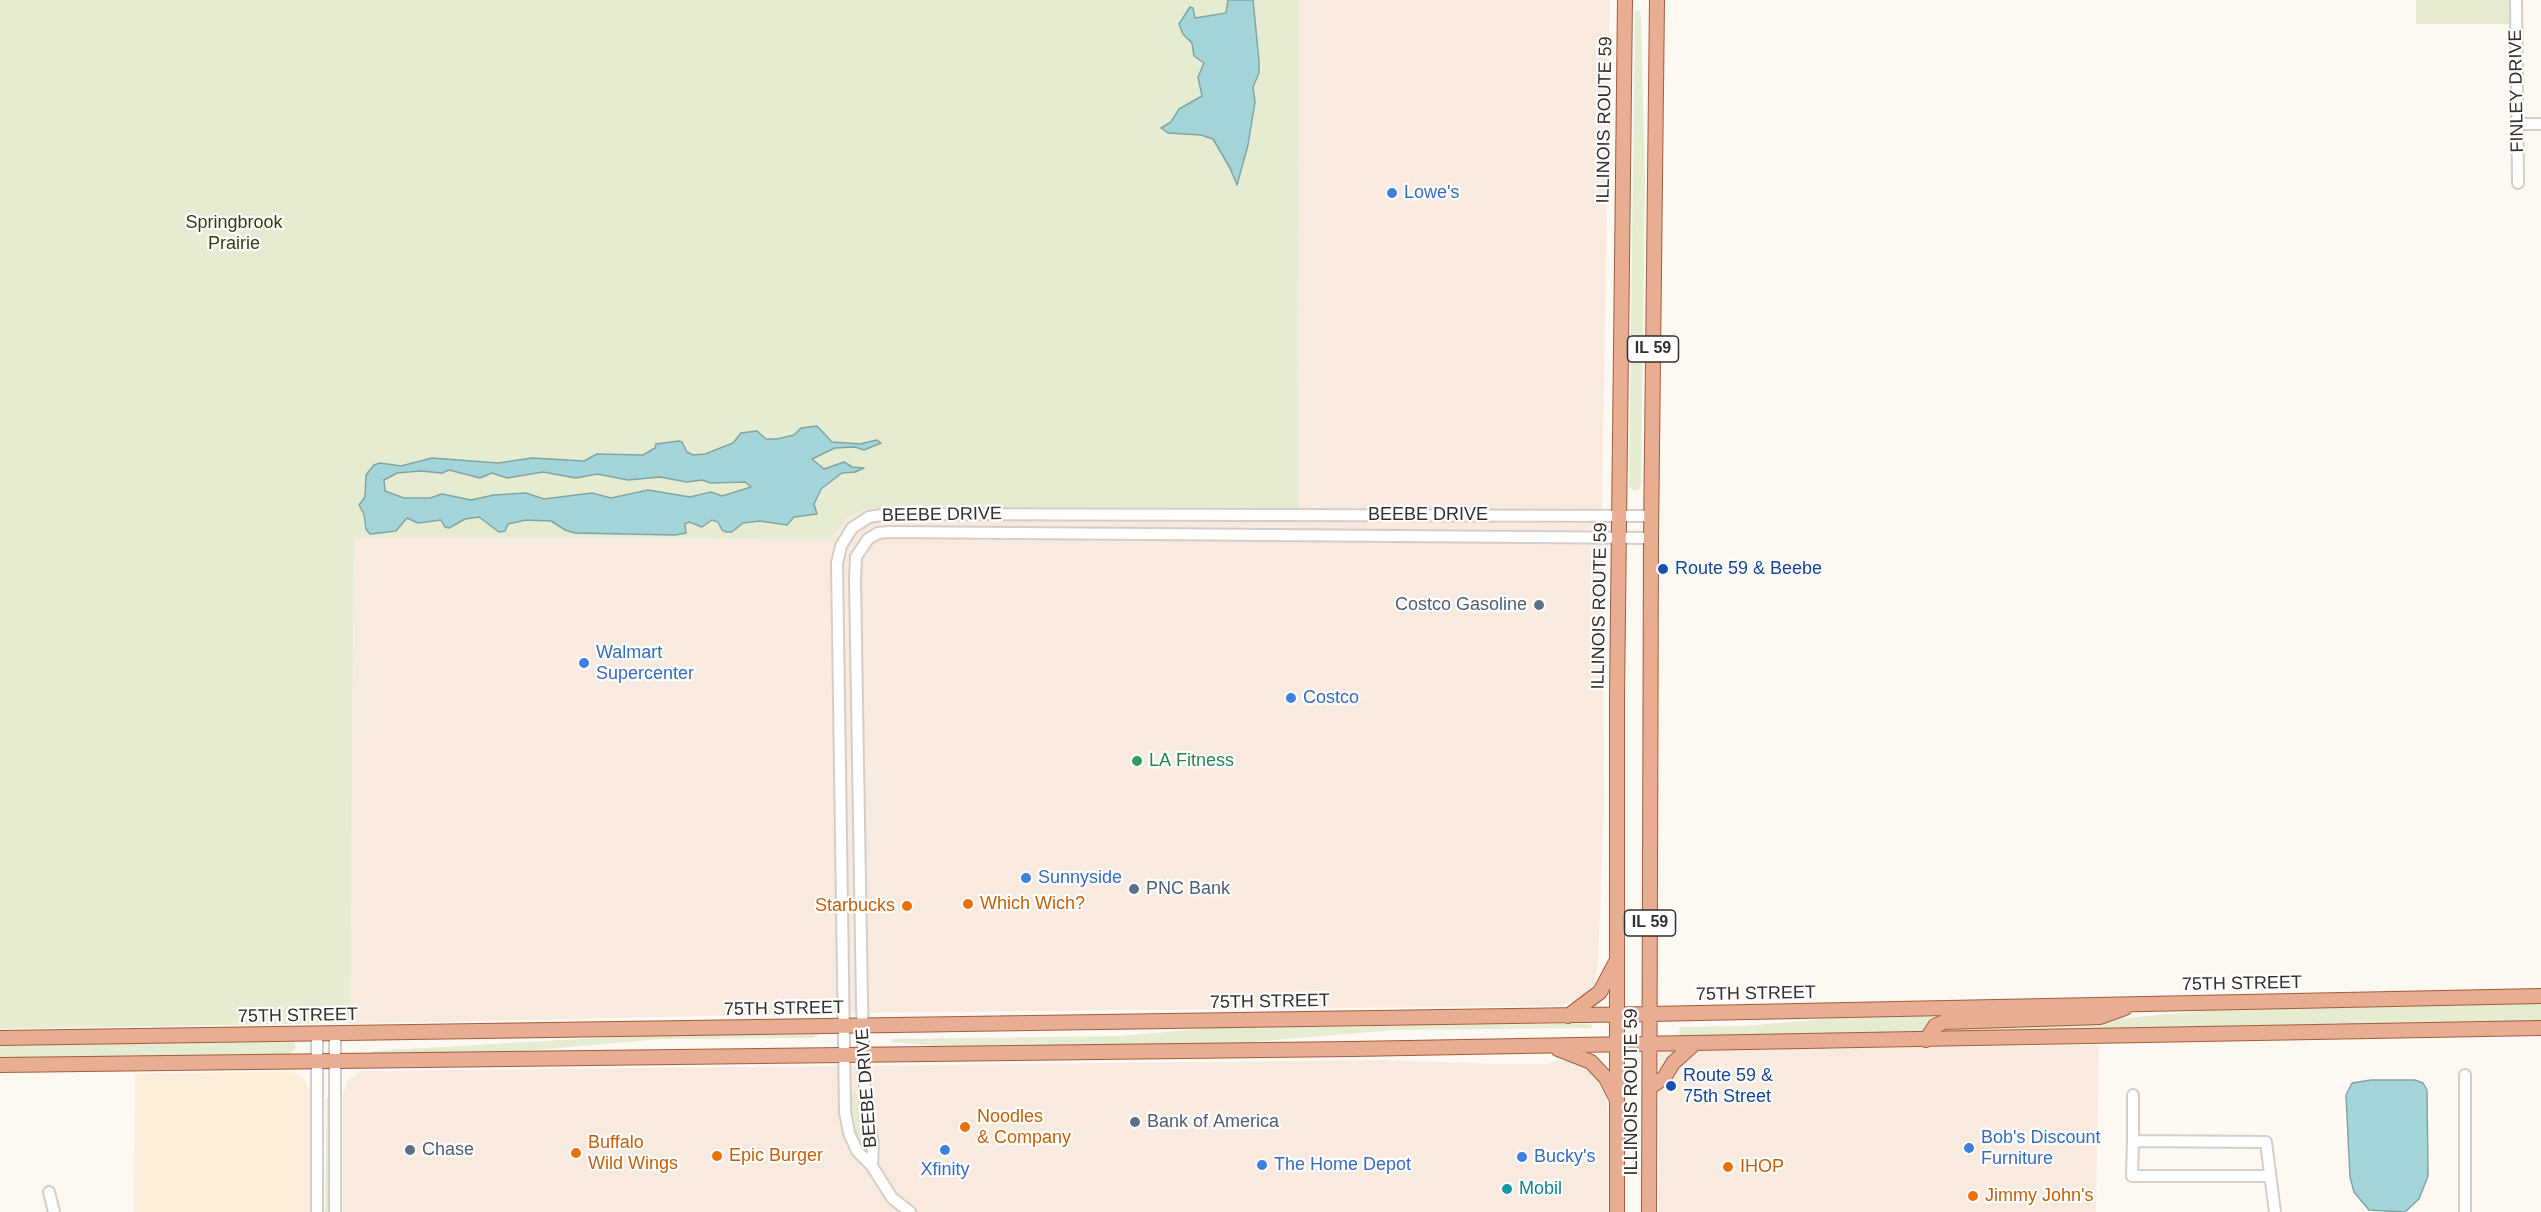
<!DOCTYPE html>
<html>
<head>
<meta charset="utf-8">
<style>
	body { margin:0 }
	canvas { display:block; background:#fef8f3 }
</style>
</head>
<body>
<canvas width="2541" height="1212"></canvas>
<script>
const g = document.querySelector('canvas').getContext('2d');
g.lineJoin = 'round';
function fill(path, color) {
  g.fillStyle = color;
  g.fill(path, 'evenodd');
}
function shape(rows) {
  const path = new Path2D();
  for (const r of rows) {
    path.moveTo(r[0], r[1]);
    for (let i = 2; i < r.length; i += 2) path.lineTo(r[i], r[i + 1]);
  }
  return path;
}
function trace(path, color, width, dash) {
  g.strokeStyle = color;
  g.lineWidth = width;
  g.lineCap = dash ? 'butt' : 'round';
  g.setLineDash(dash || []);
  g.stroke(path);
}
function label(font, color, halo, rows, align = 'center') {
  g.font = font + ' Helvetica,sans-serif';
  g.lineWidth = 4.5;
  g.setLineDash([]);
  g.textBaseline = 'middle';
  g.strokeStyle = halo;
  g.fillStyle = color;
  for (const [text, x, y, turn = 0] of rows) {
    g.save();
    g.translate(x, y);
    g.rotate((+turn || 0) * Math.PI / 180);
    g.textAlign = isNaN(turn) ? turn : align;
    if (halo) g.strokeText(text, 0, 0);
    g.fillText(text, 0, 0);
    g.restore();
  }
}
fill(shape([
	[1299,0,1610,0,1602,508,1604,802,1598,966,1595,983,1584,997,1561,1006,834,1013,350,1024,354,538,831,539,847,519,861,511,875,508,1297,508],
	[2099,1045,2096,1212,1659,1212,1659,1051],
	[1386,1060,1494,1064,1547,1064,1558,1060,1582,1064,1597,1072,1605,1088,1608,1116,1608,1212,343,1212,343,1093,348,1080,362,1071]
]), '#f9eadf');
fill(shape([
	[291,1071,303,1077,312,1093,312,1212,134,1212,135,1074]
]), '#fbedd9');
fill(shape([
	[0,0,1299,0,1298,509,875,508,861,511,847,519,831,539,354,538,350,1023,0,1029],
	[2416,0,2514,0,2514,24,2416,24],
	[1635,11,1640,11,1641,18,1645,174,1641,482,1640,489,1634,491,1629,486],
	[2541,1002,2541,1022,1941,1033,1941,1030,1943,1027,2126,1018,2237,1008],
	[1966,1015,1923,1034,1688,1038,1679,1035,1680,1027,1745,1026,1845,1017],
	[1537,1024,1585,1024,1592,1025,1592,1028,1394,1030,1217,1045,953,1048,892,1042,893,1039,1118,1036,1212,1028],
	[822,1033,812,1038,661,1039,513,1052,372,1054,372,1051,612,1037],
	[290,1040,294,1041,296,1048,289,1054,0,1059,0,1046],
	[856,1092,867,1150,864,1151,857,1137,852,1114,851,1094],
	[327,1098,329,1100,330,1212,325,1212]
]), '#e6ecd2');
const water = shape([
	[1228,0,1253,0,1259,61,1259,73,1253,87,1255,102,1248,145,1237,185,1230,168,1213,139,1201,135,1168,133,1161,128,1171,122,1179,109,1202,96,1198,77,1204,63,1194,56,1192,43,1183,34,1179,24,1190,7,1193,8,1195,18,1226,13,1228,0],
	[817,426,832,442,860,444,877,440,881,443,864,450,855,447,835,448,812,459,824,469,844,462,852,467,864,468,855,472,842,473,821,489,814,504,817,514,794,517,787,525,760,521,743,523,732,532,726,532,722,530,718,522,712,520,702,527,689,522,685,524,686,533,675,535,575,533,565,530,551,521,526,520,508,524,505,531,499,532,479,517,465,519,449,528,445,527,441,520,418,523,407,518,396,531,370,534,366,529,364,514,359,505,365,497,366,475,374,465,380,463,401,466,432,458,498,463,532,458,584,461,597,454,643,455,655,448,656,444,679,441,682,442,687,452,693,455,705,454,733,443,741,433,757,431,766,439,777,439,794,435,801,428,817,426],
	[449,470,480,478,492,473,507,478,543,472,576,478,597,474,628,480,660,477,687,482,702,480,711,483,745,482,751,487,722,496,711,492,690,497,648,490,611,498,592,493,544,499,526,493,494,495,471,500,442,494,430,498,404,498,385,491,384,480,397,473,420,471,442,473,449,470],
	[2371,1080,2415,1080,2423,1083,2427,1090,2428,1176,2419,1199,2405,1212,2369,1210,2354,1192,2350,1177,2346,1095,2352,1083,2371,1080]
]);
fill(water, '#a4d6d9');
trace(water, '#82a4a5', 1.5);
const minor = shape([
	[2516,0,2518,183],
	[2518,124,2541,124],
	[2465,1075,2465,1212],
	[2133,1095,2133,1141,2266,1142,2275,1212],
	[2133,1141,2132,1176,2270,1176],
	[872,1166,873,1143,865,1100,862,1003,855,579,856,557,868,539,878,533,889,532,1651,538],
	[49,1192,54,1212],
	[317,1212,317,1034],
	[335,1212,335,1034],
	[910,1212,892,1198,872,1166,857,1151,849,1133,845,1112,837,563,841,546,852,528,869,517,888,514,1651,516]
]);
const major = shape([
	[1568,1016,1600,992,1617,960],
	[0,1038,1650,1014,2541,996],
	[1926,1040,1935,1026,1944,1022,2100,1017,2125,1008],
	[1558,1049,1591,1062,1606,1078,1616,1098],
	[0,1065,1351,1049,2541,1028],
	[1650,1087,1664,1078,1673,1063,1694,1044],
	[1617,1212,1617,699,1625,0],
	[1649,1212,1651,538,1657,0]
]);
trace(minor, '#d5cdc7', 14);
trace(major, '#a05e3e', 16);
trace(minor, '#fff', 10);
trace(major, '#e9ad91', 14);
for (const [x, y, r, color] of [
	[1392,193,6,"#3f7fe0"],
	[1663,569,6,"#1a4fb4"],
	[1539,605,6,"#5c6f8a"],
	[584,663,6,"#3f7fe0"],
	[1291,698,6,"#3f7fe0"],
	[1137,761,6,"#2e9e5b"],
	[1026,878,6,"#3f7fe0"],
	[1134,889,6,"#5c6f8a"],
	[968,904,6,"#e8710a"],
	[907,906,6,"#e8710a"],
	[1671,1086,6,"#1a4fb4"],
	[1135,1122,6,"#5c6f8a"],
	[965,1127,6,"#e8710a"],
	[1969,1148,6,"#3f7fe0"],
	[410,1150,6,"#5c6f8a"],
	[945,1150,6,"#3f7fe0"],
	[576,1153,6,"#e8710a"],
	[717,1156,6,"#e8710a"],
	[1522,1157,6,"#3f7fe0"],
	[1262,1165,6,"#3f7fe0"],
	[1728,1167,6,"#e8710a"],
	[1507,1189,6,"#0f9aa8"],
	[1973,1196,6,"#e8710a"]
]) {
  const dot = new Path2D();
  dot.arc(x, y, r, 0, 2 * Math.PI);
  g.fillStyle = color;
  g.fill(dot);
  trace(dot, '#fff', 2);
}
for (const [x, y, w] of [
	[1653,349,51],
	[1650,923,51]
]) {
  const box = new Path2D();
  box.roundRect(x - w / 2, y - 13, w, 26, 4.5);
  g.fillStyle = '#fff';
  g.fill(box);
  trace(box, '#322f2d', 1.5);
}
label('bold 16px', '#322f2d', null, [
	["IL 59",1653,349],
	["IL 59",1650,923]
]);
label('18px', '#322f2d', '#fff', [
	["FINLEY DRIVE",2517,91,-91],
	["ILLINOIS ROUTE 59",1605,120,-89],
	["BEEBE DRIVE",942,515,-1],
	["BEEBE DRIVE",1428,515],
	["ILLINOIS ROUTE 59",1600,606,-89],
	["75TH STREET",2242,984,-1],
	["75TH STREET",1756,994,-1],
	["75TH STREET",1270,1002,-1],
	["75TH STREET",784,1009,-1],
	["75TH STREET",298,1016,-1],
	["BEEBE DRIVE",867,1088,-94],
	["ILLINOIS ROUTE 59",1632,1092,-90]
]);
label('18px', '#366cbe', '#fff', [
	["Lowe's",1404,193],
	["Walmart",596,653],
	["Supercenter",596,674],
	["Costco",1303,698],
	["Sunnyside",1038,878],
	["Bob's Discount",1981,1138],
	["Furniture",1981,1159],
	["Bucky's",1534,1157],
	["The Home Depot",1274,1165],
	["Xfinity",945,1170,"center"]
], 'left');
label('18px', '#343c10', '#fff', [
	["Springbrook",234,223],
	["Prairie",234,244]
]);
label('18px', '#164399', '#fff', [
	["Route 59 & Beebe",1675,569],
	["Route 59 &",1683,1076],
	["75th Street",1683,1097]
], 'left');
label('18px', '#4e5e75', '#fff', [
	["Costco Gasoline",1527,605,"right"],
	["PNC Bank",1146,889],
	["Bank of America",1147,1122],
	["Chase",422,1150]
], 'left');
label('18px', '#27864d', '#fff', [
	["LA Fitness",1149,761]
], 'left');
label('18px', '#c56008', '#fff', [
	["Which Wich?",980,904],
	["Starbucks",895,906,"right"],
	["Noodles",977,1117],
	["& Company",977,1138],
	["Buffalo",588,1143],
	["Wild Wings",588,1164],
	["Epic Burger",729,1156],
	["IHOP",1740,1167],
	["Jimmy John's",1985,1196]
], 'left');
label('18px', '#0d838f', '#fff', [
	["Mobil",1519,1189]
], 'left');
</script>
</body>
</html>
